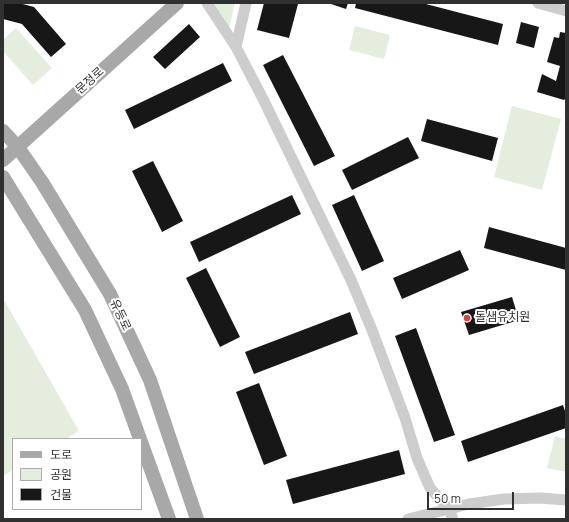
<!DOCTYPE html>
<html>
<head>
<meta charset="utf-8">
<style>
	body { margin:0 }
	#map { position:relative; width:569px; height:522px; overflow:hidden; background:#fff; font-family:Manrope,"Noto Sans KR",sans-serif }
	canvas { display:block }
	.frame { position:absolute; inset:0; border:4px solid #303030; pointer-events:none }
	.legend { position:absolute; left:12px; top:438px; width:130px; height:72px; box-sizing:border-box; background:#fff; border:1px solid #acacac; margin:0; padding:5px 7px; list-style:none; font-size:12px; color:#303030 }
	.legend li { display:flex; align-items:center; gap:8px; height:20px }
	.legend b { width:20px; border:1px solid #acacac }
	.scale { position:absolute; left:427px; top:492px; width:87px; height:18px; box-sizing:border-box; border:2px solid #303030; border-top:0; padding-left:5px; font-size:12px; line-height:14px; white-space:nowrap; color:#303030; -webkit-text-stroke:3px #fff; paint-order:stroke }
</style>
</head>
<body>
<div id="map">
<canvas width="569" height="522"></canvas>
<div class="frame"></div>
<ul class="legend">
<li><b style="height:5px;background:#a8a8a8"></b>도로</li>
<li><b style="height:11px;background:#e4edde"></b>공원</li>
<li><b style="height:11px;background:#171717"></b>건물</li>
</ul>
<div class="scale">50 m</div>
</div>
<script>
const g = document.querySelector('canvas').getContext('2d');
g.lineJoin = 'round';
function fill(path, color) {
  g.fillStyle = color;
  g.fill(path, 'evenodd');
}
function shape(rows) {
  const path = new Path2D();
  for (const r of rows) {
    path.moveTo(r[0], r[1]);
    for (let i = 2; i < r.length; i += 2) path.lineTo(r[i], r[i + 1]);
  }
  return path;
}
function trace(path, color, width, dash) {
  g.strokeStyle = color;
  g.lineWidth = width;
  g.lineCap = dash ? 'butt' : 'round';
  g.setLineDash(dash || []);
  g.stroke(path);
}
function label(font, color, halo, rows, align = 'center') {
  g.font = font + ' Manrope,"Noto Sans KR",sans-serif';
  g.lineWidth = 4;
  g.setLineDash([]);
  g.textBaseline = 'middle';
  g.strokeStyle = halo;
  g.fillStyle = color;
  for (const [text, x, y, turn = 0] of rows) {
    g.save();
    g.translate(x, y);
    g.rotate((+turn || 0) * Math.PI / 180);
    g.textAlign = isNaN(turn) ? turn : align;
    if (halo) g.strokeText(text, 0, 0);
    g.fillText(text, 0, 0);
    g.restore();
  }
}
fill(shape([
	[214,3,235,3,229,29,227,29],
	[355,26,390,35,384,59,349,50],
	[16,28,52,68,33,85,3,51,3,40],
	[512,106,561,119,542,190,494,177],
	[3,298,79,431,66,439,13,439,13,470,3,476],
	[555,436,566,439,566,472,547,468]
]), '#e4edde');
fill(shape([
	[3,3,19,3,34,7,66,44,51,57,22,24,3,19],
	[264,3,298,4,289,38,257,30],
	[328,3,348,3,346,9],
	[356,3,422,3,503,24,498,45,355,8],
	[521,22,539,27,534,48,516,43],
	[189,24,200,37,165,69,153,57],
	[560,32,566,33,566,98,564,100,537,92,542,74,556,81,560,66,547,62,554,37,559,38],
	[283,55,335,156,314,166,263,65],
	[223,63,232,81,134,129,125,110],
	[427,119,498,138,492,161,421,141],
	[408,137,419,158,352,190,342,170],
	[153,161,183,221,162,232,132,171],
	[292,195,301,214,199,262,190,242],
	[354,195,384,261,362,271,332,205],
	[489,227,566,248,566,270,484,248],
	[460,250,469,270,402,299,393,278],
	[206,268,240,337,220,347,186,278],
	[512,297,519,320,469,335,461,312],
	[350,312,358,334,254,374,245,352],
	[416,328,455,435,434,442,395,336],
	[259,383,287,456,264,465,236,392],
	[563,405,566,414,566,428,468,462,461,441],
	[399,450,405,474,293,504,286,480]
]), '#171717');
trace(shape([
	[207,3,236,47,263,99,351,280,372,330,405,418,417,458,430,488,449,509,453,519],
	[538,3,566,11],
	[236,47,246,3],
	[408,519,469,504,504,499,540,498,566,500]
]), '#cdcdcd', 11);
trace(shape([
	[3,131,17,146,42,182,110,294,150,380,197,519],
	[3,160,177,3],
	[3,177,85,310,122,389,140,439],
	[141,442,169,519]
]), '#a8a8a8', 14);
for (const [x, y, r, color] of [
	[467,318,4,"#e54034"]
]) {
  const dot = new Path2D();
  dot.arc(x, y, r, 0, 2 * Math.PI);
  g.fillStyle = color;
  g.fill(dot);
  trace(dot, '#fff', 1.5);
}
label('12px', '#303030', '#fff', [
	["문정로",90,81,-42],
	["유등로",120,315,65]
]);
label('12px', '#303030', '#fff', [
	["돌샘유치원",475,318]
], 'left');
</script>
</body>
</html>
